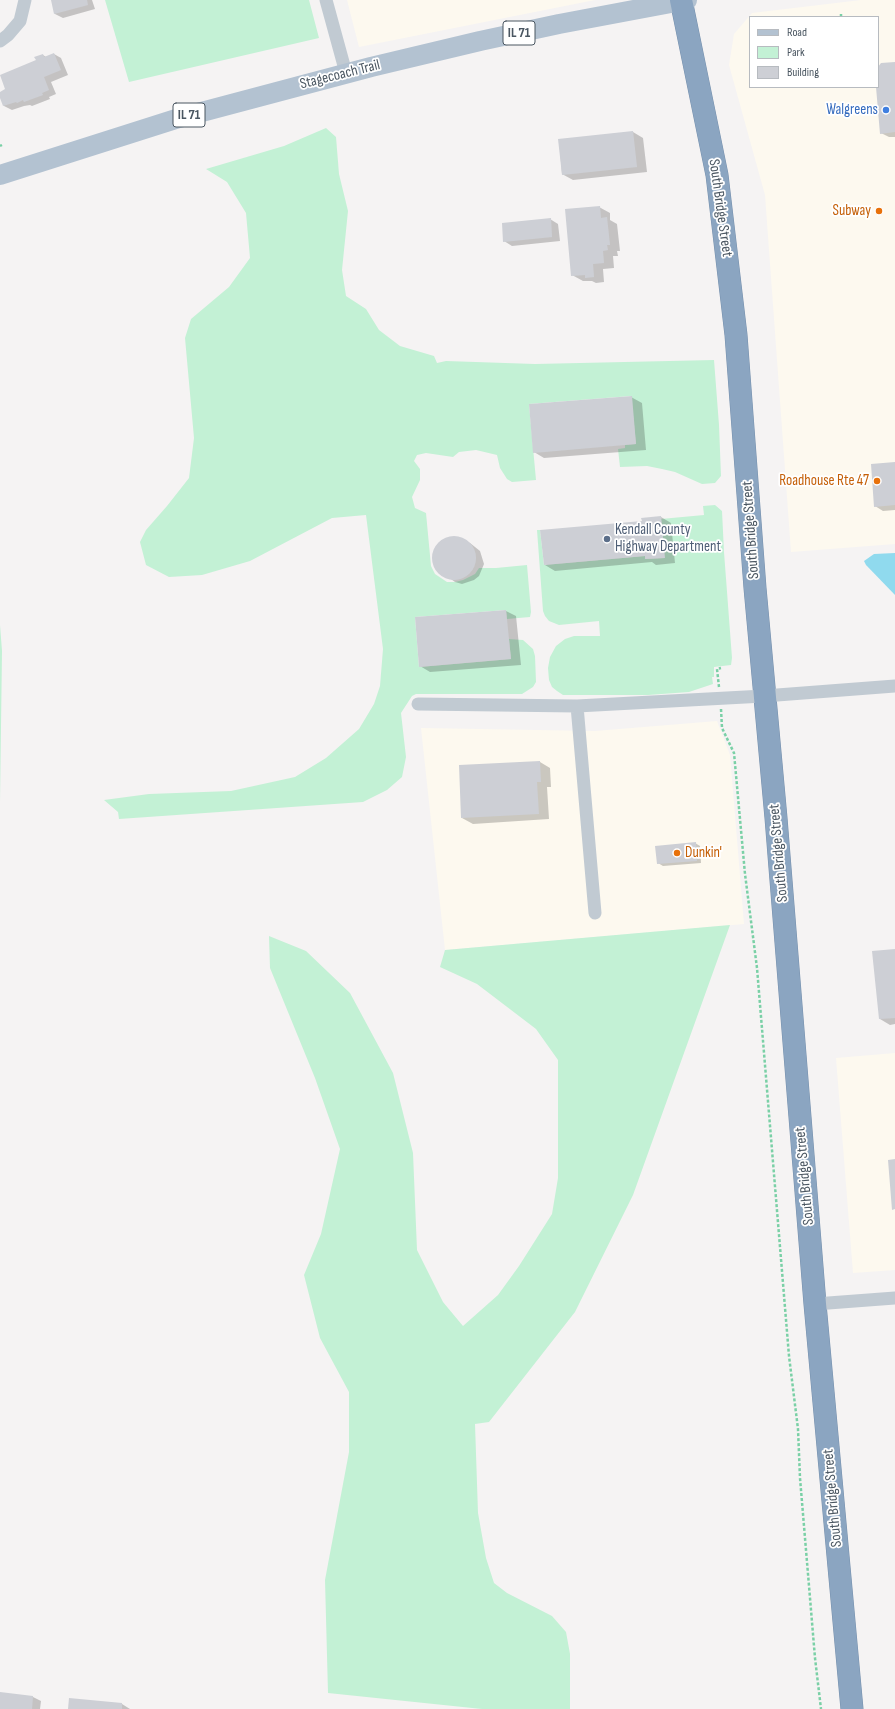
<!DOCTYPE html>
<html>
<head>
<meta charset="utf-8">
<style>
	body { margin:0 }
	#map { position:relative; width:895px; height:1709px; overflow:hidden; background:#f5f3f3; font-family:"Sofia Sans Condensed",sans-serif }
	canvas { display:block }
	.legend { position:absolute; left:749px; top:16px; width:130px; height:72px; box-sizing:border-box; background:#fff; border:1px solid #b7bbc0; margin:0; padding:5px 7px; list-style:none; font-size:12px; color:#4a5661 }
	.legend li { display:flex; align-items:center; gap:8px; height:20px }
	.legend b { width:20px; border:1px solid #b7bbc0 }
</style>
</head>
<body>
<div id="map">
<canvas width="895" height="1709"></canvas>
<ul class="legend">
<li><b style="height:5px;background:#b3c2d1"></b>Road</li>
<li><b style="height:11px;background:#c3f1d5"></b>Park</li>
<li><b style="height:11px;background:#cdcfd5"></b>Building</li>
</ul>
</div>
<script>
const g = document.querySelector('canvas').getContext('2d');
g.lineJoin = 'round';
function fill(path, color) {
  g.fillStyle = color;
  g.fill(path, 'evenodd');
}
function shape(rows) {
  const path = new Path2D();
  for (const r of rows) {
    if (r.length === 3) {
      path.moveTo(r[0] + r[2], r[1]);
      path.arc(r[0], r[1], r[2], 0, 2 * Math.PI);
      continue;
    }
    path.moveTo(r[0], r[1]);
    for (let i = 2; i < r.length; i += 2) path.lineTo(r[i], r[i + 1]);
  }
  return path;
}
function trace(path, color, width, dash) {
  g.strokeStyle = color;
  g.lineWidth = width;
  g.lineCap = dash ? 'butt' : 'round';
  g.setLineDash(dash || []);
  g.stroke(path);
}
function label(font, color, halo, rows, align = 'center') {
  g.font = font + ' "Sofia Sans Condensed",sans-serif';
  g.lineWidth = 3.5;
  g.setLineDash([]);
  g.textBaseline = 'middle';
  g.strokeStyle = halo;
  g.fillStyle = color;
  for (const [text, x, y, turn = 0] of rows) {
    g.save();
    g.translate(x, y);
    g.rotate((+turn || 0) * Math.PI / 180);
    g.textAlign = isNaN(turn) ? turn : align;
    if (halo) g.strokeText(text, 0, 0);
    g.fillText(text, 0, 0);
    g.restore();
  }
}
fill(shape([
	[347,0,595,0,359,47],
	[861,0,895,0,895,544,791,552,765,195,729,65,734,34,752,13],
	[750,17,878,17,878,87,750,87],
	[717,721,730,755,744,924,445,950,421,728,595,731],
	[895,1053,895,1270,853,1273,836,1058]
]), '#fdf9ef');
fill(shape([
	[105,0,309,0,319,38,129,82],
	[326,128,336,137,339,174,348,211,342,270,346,296,366,309,379,330,400,346,434,356,437,363,446,361,535,364,714,360,719,425,721,476,715,483,702,484,675,472,662,469,647,466,620,467,618,449,625,448,625,445,636,444,631,396,529,404,536,480,512,482,507,479,500,468,497,455,476,450,459,452,453,457,426,453,417,455,414,461,420,469,420,480,412,497,415,508,426,513,431,566,435,574,447,582,455,582,463,580,475,574,479,568,496,568,527,565,531,612,530,617,507,619,506,610,415,617,419,667,511,659,509,639,523,640,533,649,535,656,536,682,533,687,522,694,416,694,412,696,401,713,406,757,402,777,387,790,363,802,119,819,118,812,104,800,149,794,231,791,295,777,326,758,359,729,374,704,380,686,383,649,366,515,332,518,250,561,202,575,169,577,146,565,140,542,146,530,167,506,189,478,194,438,185,338,191,319,229,287,250,258,246,213,227,182,206,169,284,146],
	[715,505,722,511,724,552,732,658,731,665,714,667,714,677,712,677,713,684,689,692,648,695,563,695,557,691,552,687,549,680,548,668,550,657,556,646,565,639,574,636,600,636,599,621,559,625,549,621,545,616,543,611,537,530,540,530,544,565,645,556,645,559,664,558,661,519,704,515,703,506],
	[0,625,2,651,0,802],
	[730,925,633,1195,575,1312,489,1422,475,1424,478,1513,486,1558,494,1583,507,1593,552,1616,566,1632,570,1654,570,1709,482,1709,328,1693,325,1580,349,1452,349,1392,320,1338,304,1275,321,1234,340,1149,315,1078,270,968,269,936,306,951,350,993,393,1073,413,1153,417,1250,443,1302,463,1326,498,1295,519,1266,552,1214,558,1178,558,1060,536,1029,477,984,440,967,445,950]
]), '#c3f1d5');
fill(shape([
	[895,553,895,595,866,565,864,561,874,554]
]), '#90daee');
fill(shape([
	[52,0,92,0,95,9,63,18,55,14],
	[54,54,61,58,68,75,51,82,56,94,49,97,50,99,32,106,30,105,24,106,12,110,4,106,0,93,7,90,43,55,46,57],
	[895,63,895,137,889,137,881,133,877,87,878,69],
	[633,132,643,138,647,172,573,180,562,174,559,140],
	[599,207,610,213,610,220,617,224,620,251,617,251,618,256,613,256,614,268,603,269,604,282,596,283,592,281,583,281,572,275],
	[550,219,558,224,560,241,512,246,504,241],
	[631,397,642,403,646,450,544,458,534,452],
	[895,463,895,510,883,511,875,506],
	[661,517,671,523,675,563,656,565,652,562,555,571,545,565,643,522],
	[456,537,470,543,480,551,484,564,479,576,474,580,462,584,455,582,437,569,433,557,438,545,443,540],
	[506,611,516,616,521,665,430,672,420,666,416,618],
	[540,762,550,768,551,787,547,787,549,819,473,824,462,818],
	[695,843,700,846,701,863,663,866,658,863],
	[895,950,895,1024,890,1025,880,1019],
	[0,1693,33,1697,41,1701,40,1709,0,1709],
	[122,1704,130,1709,69,1709]
]), '#0003');
fill(shape([
	[51,0,87,0,88,5,54,14],
	[54,53,61,70,44,77,49,90,42,93,43,95,24,102,23,100,17,103,16,102,3,106,0,98,0,92,5,89,0,75,36,60,34,57,43,54,44,57],
	[895,62,895,132,880,134,876,87,878,87,878,67,881,63],
	[633,131,637,167,562,175,558,139],
	[600,206,601,218,607,217,610,245,607,245,608,250,603,251,604,263,593,264,594,277,585,278,585,275,571,276,565,209],
	[551,218,552,237,503,242,502,223],
	[632,396,636,444,533,453,529,404],
	[895,462,895,505,874,507,871,464],
	[661,516,665,558,645,559,645,556,544,565,540,530,642,521,641,518],
	[454,558,22],
	[506,610,511,659,419,667,415,617],
	[540,761,541,782,537,782,539,814,461,818,459,765],
	[696,842,697,861,657,864,655,846],
	[895,949,895,1018,879,1019,872,951],
	[895,1159,895,1209,892,1210,888,1160],
	[0,1692,33,1696,32,1709,0,1709],
	[69,1698,122,1703,122,1709,68,1709]
]), '#cdcfd5');
const highway = shape([
	[681,0,717,175,736,335,755,588,776,818,815,1304,852,1709]
]);
trace(highway, '#7690ad', 23);
trace(shape([
	[841,14,841,17],
	[0,146,2,145],
	[719,687,717,669,721,668],
	[721,709,722,728,734,753,745,874,757,968,789,1356,798,1429,800,1478,815,1658,821,1709]
]), '#7ad0a6', 2.5, [3, 2]);
trace(shape([
	[326,0,346,73],
	[0,41,8,35,20,21,25,0],
	[418,704,577,706,764,696,895,686],
	[577,706,595,913],
	[815,1304,895,1298]
]), '#c1cad2', 13);
trace(shape([
	[0,175,179,118,371,67,480,41,559,24,687,0]
]), '#b3c2d1', 20);
trace(highway, '#8ba5c1', 22);
for (const [x, y, r, color] of [
	[886,110,4,"#3f7fe0"],
	[879,211,4,"#e8710a"],
	[877,481,4,"#e8710a"],
	[607,539,4,"#5c6f8a"],
	[677,853,4,"#e8710a"]
]) {
  const dot = new Path2D();
  dot.arc(x, y, r, 0, 2 * Math.PI);
  g.fillStyle = color;
  g.fill(dot);
  trace(dot, '#fff', 1.5);
}
for (const [x, y, w] of [
	[519,33,32],
	[189,115,32]
]) {
  const box = new Path2D();
  box.roundRect(x - w / 2, y - 12, w, 24, 3);
  g.fillStyle = '#fff';
  g.fill(box);
  trace(box, '#4a5661', 1);
}
label('bold 14px', '#4a5661', null, [
	["IL 71",519,33],
	["IL 71",189,115]
]);
label('15px', '#4a5661', '#fff', [
	["Stagecoach Trail",340,75,-14],
	["South Bridge Street",720,208,82],
	["South Bridge Street",751,530,-94],
	["South Bridge Street",779,853,-95],
	["South Bridge Street",805,1176,-95],
	["South Bridge Street",833,1498,-95]
]);
label('15px', '#366cbe', '#fff', [
	["Walgreens",878,110]
], 'right');
label('15px', '#c56008', '#fff', [
	["Subway",871,211],
	["Roadhouse Rte 47",869,481],
	["Dunkin'",685,853,"left"]
], 'right');
label('15px', '#4e5e75', '#fff', [
	["Kendall County",615,530],
	["Highway Department",615,547]
], 'left');
</script>
</body>
</html>
